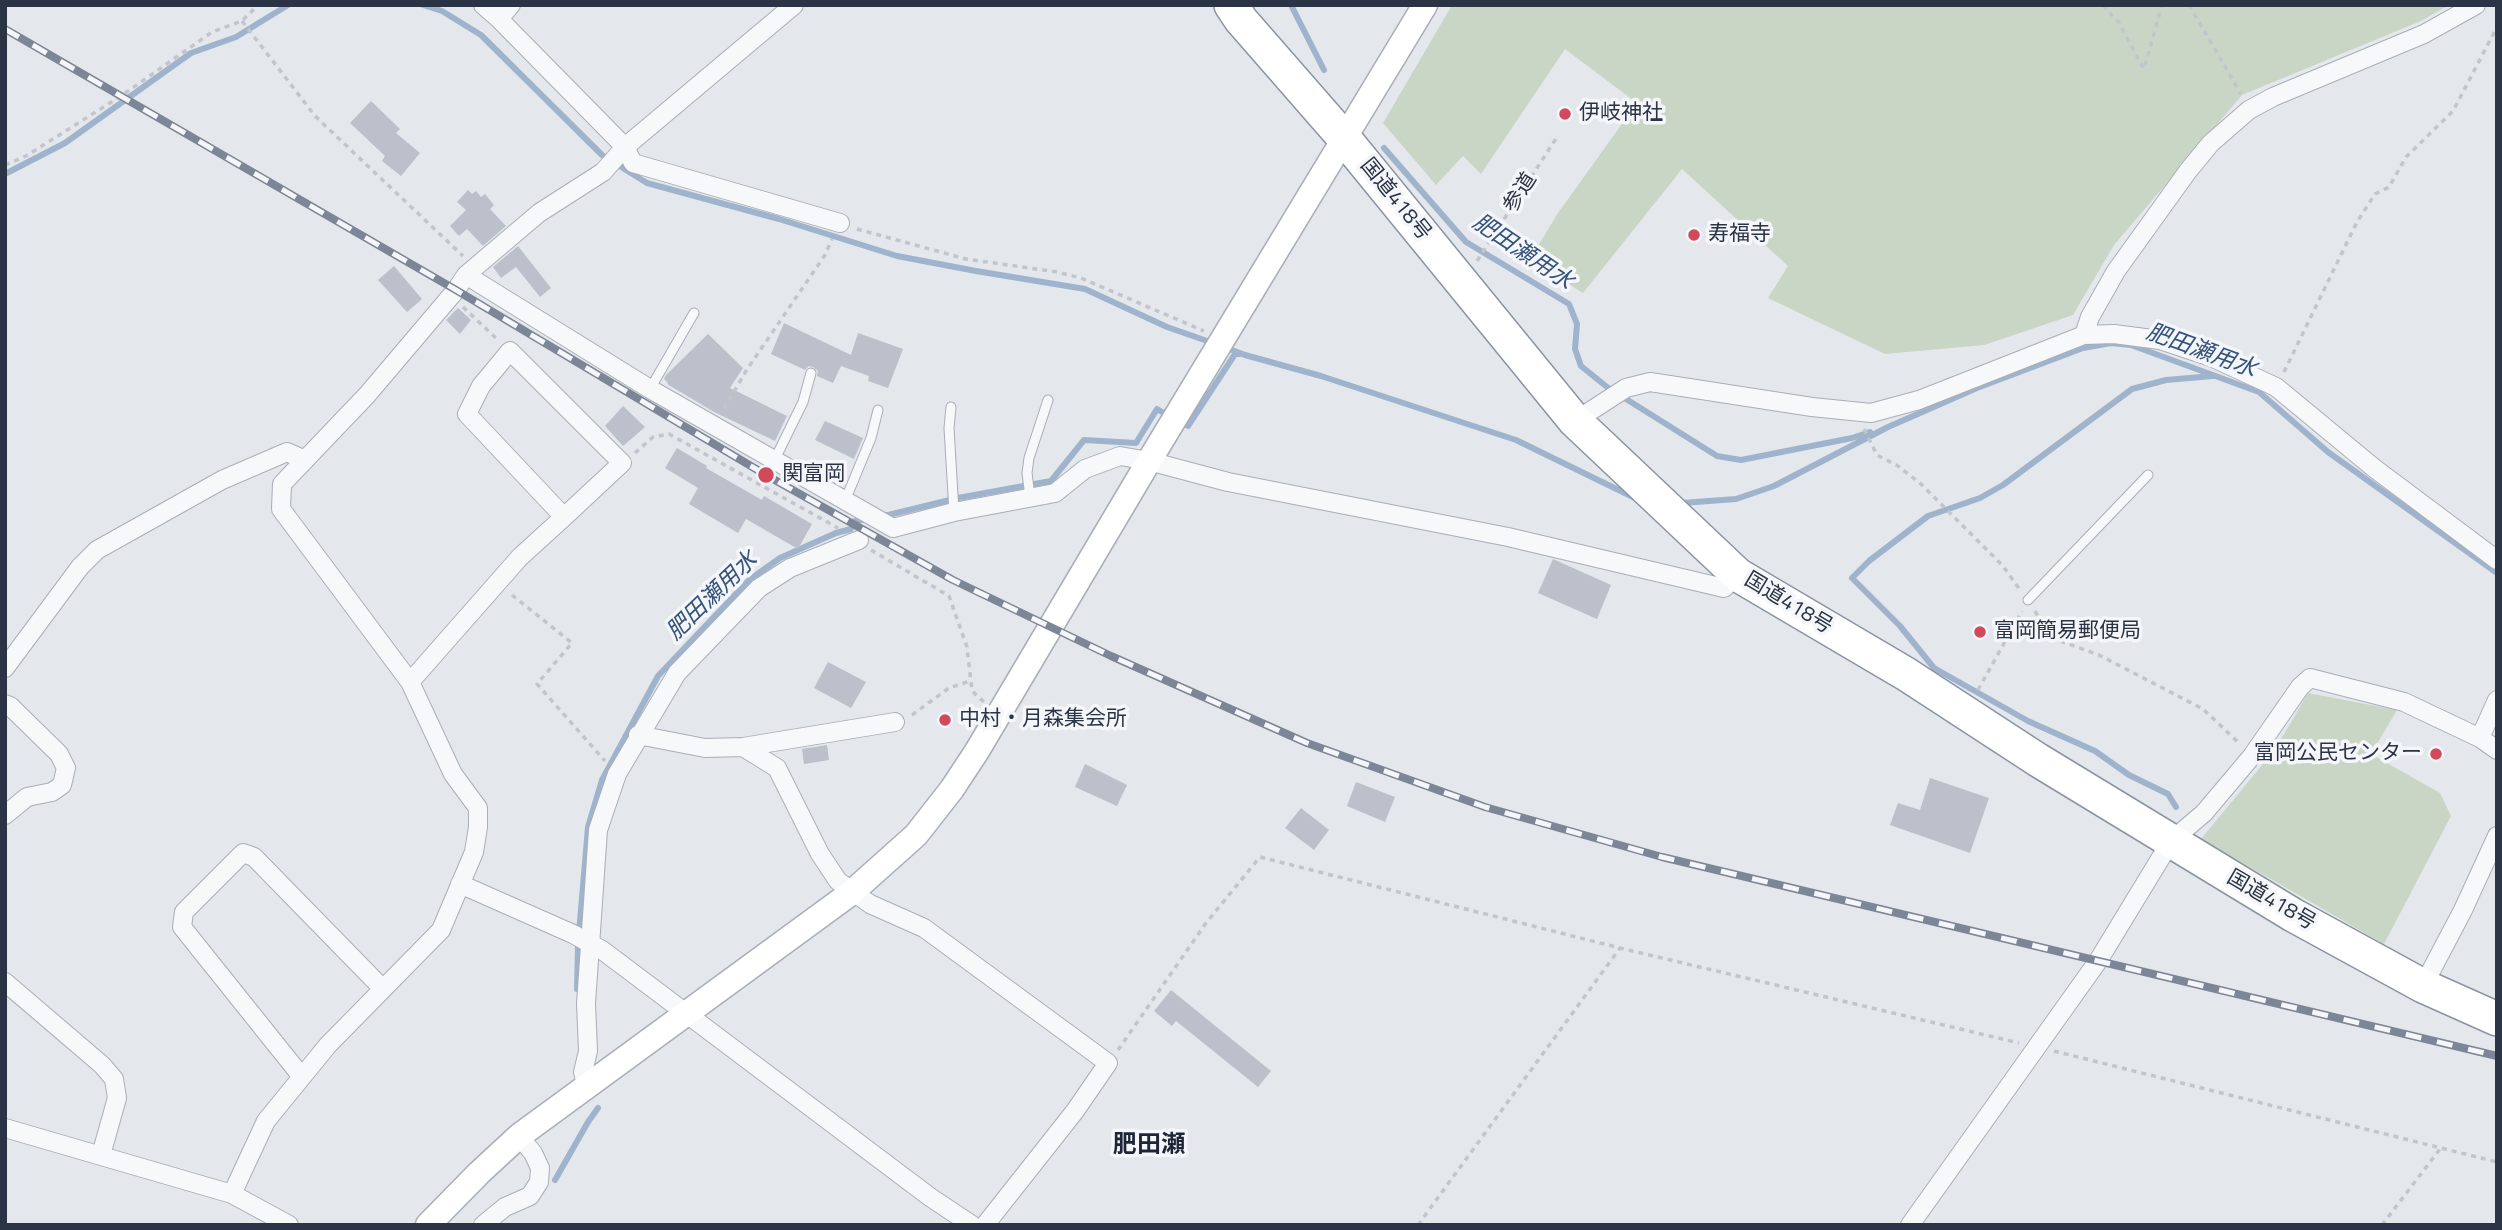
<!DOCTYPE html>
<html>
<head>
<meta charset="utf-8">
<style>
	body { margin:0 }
	#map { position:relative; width:2502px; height:1230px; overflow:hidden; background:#e4e7ec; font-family:"Titillium Web",sans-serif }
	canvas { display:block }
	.frame { position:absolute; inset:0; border:7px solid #2b3445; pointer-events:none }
</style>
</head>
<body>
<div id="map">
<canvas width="2502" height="1230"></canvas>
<div class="frame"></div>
</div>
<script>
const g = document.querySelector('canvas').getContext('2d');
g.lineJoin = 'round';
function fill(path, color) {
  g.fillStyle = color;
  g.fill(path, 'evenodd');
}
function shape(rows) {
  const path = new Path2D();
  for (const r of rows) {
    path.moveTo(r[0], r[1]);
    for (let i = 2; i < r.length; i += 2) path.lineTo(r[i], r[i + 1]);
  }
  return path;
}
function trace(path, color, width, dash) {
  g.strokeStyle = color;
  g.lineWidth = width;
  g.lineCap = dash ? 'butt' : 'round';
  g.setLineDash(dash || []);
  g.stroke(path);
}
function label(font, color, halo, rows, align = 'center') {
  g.font = font + ' "Titillium Web","Noto Sans JP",sans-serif';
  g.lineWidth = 7;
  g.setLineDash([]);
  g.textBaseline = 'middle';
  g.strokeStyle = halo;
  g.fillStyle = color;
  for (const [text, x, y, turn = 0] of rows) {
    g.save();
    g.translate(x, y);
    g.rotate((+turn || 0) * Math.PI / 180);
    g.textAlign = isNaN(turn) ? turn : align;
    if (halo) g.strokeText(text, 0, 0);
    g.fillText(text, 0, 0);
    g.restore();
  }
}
fill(shape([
	[1452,5,2449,5,2421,21,2242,95,2114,245,2073,315,1984,345,1885,354,1768,298,1788,266,1682,169,1583,293,1530,259,1558,213,1637,103,1565,49,1481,174,1463,156,1436,185,1383,123],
	[2308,693,2397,710,2371,754,2440,793,2451,816,2384,944,2201,839,2276,748]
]), '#c9d6c5');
trace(shape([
	[423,5,442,11,481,35,602,155,647,183,779,219,897,256,976,271,1085,289,1167,327,1213,343],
	[1291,5,1324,70],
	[1384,148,1466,242,1569,304,1577,324,1575,349,1581,366,1607,387,1717,456,1741,460,1852,438,1870,432],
	[5,174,65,143,191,53,236,37,288,5],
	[1224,347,1245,355,1321,376,1516,440,1635,498],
	[1179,421,1188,426,1235,354,1239,354],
	[1682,503,1736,499,1774,486,1888,427,1977,388,2083,348,2111,343,2131,345,2259,392,2328,452,2497,573],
	[880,517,958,498,1051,481,1084,440,1136,443,1157,409,1169,416],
	[2176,807,2168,794,2129,775,2095,751,2028,721,1934,668,1900,626,1852,578,1869,561,1928,516,1980,498,2003,485,2132,389,2166,380,2213,376],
	[577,989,578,945,588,827,602,780,658,676,749,580,780,558,836,533,851,529,855,521,869,519],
	[555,1180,588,1122,598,1108]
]), '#9fb4cc', 6);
fill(shape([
	[371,101,400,129,396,133,420,153,401,176,382,161,385,156,350,123],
	[468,190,472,194,476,191,481,197,485,194,494,205,490,209,506,226,483,246,467,229,459,236,450,226,466,210,457,202],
	[518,246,551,288,540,297,516,267,501,278,493,267],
	[394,266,422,299,407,312,378,280],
	[458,308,471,320,460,334,446,320],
	[784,323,851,355,858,333,903,349,888,388,868,381,869,376,841,366,833,383,817,376,818,371,813,367,809,366,805,370,771,354],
	[708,334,743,368,730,388,787,416,775,441,714,412,667,384,668,383,664,379,666,375],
	[623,406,645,427,623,446,605,426],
	[825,421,863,438,854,459,815,440],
	[677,448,707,466,706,468,762,500,764,496,812,524,798,549,746,519,738,533,689,504,698,488,665,468],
	[1553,559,1611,585,1597,619,1538,593],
	[828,662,866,682,851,708,814,688],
	[827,745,829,760,804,764,802,749],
	[1085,764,1127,785,1117,806,1075,787],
	[1930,778,1989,798,1970,853,1890,825,1898,803,1920,810],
	[1356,782,1395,797,1385,822,1347,806],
	[1301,808,1329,830,1314,850,1285,828],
	[1171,990,1271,1071,1258,1087,1176,1021,1172,1026,1154,1011]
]), '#bbc0ca');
const lane = shape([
	[650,389,694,313],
	[951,407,949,428,954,512],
	[774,461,803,402,811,373],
	[1030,497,1027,473,1029,458,1048,400],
	[845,501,871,438,878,410],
	[2028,600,2148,475]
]);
const street = shape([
	[483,5,499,19,625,147,633,163,840,223],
	[499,19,511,5],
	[466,275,650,389,893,528,954,512,1055,493,1085,469,1120,456,1149,461,1228,482,1508,537,1724,588,1738,575],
	[2084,335,2090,317,2116,271,2188,171,2211,143,2249,110,2273,97,2424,34,2476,5],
	[1575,421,1626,388,1650,382,1812,407,1871,413,1919,400,2084,335,2114,334,2160,340,2211,357,2276,387,2374,468,2497,560],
	[5,668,80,567,97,550,222,480,287,452,305,460],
	[410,682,520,557,564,517,622,463,510,351,481,386,467,414,564,517],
	[5,704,10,706,59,754,66,768,62,785,52,792,27,797,5,815],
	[638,735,705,748,743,747,777,768,820,854,838,881,870,904,924,928,1108,1063,1075,1111,985,1225],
	[2480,738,2497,700],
	[743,747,895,722],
	[460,884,573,934,602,950,930,1197,972,1225],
	[5,982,102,1065,114,1079,117,1098,101,1155],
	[2423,986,2463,910,2497,836],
	[302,1077,182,927,184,912,243,853,254,857,383,989],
	[587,1089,583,1072,588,1051,586,1003,598,830,617,774,677,673,759,588,790,568,859,540],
	[5,1128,232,1194,289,1225],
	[232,1194,266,1121,328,1045,441,930,474,852,478,827,478,808,453,774,410,682,281,509,282,484,367,395,456,290,466,275,539,213,603,172,625,147,794,5],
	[483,1225,505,1207,530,1196,539,1182,540,1168,533,1153,519,1136],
	[1910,1225,2098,961,2171,841,2204,813,2252,756,2300,687,2310,678,2404,702,2480,738,2497,750]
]);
const secondary = shape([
	[428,1225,479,1173,519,1136,851,893,916,835,952,789,977,751,1149,461,1425,5]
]);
const highway = shape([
	[1231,5,1241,20,1344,138,1575,421,1738,575,1906,674,2038,760,2293,915,2423,986,2497,1019]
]);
trace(lane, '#a9aeb7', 11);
trace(street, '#a9aeb7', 20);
trace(secondary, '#a9aeb7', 27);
trace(highway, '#8b94a3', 36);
trace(shape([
	[2103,5,2119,23,2144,69,2162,5],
	[2189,5,2241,94],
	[242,21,315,116,463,256],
	[5,165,26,156,121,96,212,32,242,21,258,5],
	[857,229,966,259,1057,272,1081,278,1204,331],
	[1477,261,1557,137],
	[463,307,498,340],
	[2284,372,2357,222,2375,194,2389,187,2406,157,2453,111,2497,27],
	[724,409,746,371,825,255,832,239],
	[1864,429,1877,455,1898,466,1921,484,2003,566,2020,590],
	[635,453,653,437,669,434,838,528],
	[871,550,949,596,967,647,972,691,984,702],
	[512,595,572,643,537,684,605,761],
	[2035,611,2046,630,2063,642,2099,655,2203,709,2239,743],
	[1978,690,2022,611],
	[912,715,949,688,970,681],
	[1118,1050,1206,923,1260,857,1620,948,2019,1043],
	[2054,1051,2497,1162],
	[1418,1225,1620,948],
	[2382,1225,2440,1149]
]), '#c2c5cb', 3.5, [5, 5]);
trace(lane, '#f7f8fa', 9);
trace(street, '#f7f8fa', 18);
trace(secondary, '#fff', 24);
trace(highway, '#fff', 33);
const rail = shape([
	[5,29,456,290,766,475,953,580,1111,656,1307,743,1485,807,1662,857,2497,1056]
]);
trace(rail, '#7d8696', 8);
trace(rail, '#f4f6f9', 5, [16]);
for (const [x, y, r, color] of [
	[1565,114,7,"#d1495b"],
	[1694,235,7,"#d1495b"],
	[766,475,9,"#d1495b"],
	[1980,632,7,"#d1495b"],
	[945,720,7,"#d1495b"],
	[2436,754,7,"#d1495b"]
]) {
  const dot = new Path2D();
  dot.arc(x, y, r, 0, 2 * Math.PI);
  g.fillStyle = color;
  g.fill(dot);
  trace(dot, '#f4f6f9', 2.5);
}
label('21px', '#2b3445', '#f4f6f9', [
	["伊岐神社",1579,114],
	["寿福寺",1708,235],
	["関富岡",782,475],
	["富岡簡易郵便局",1994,632],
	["中村・月森集会所",959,720],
	["富岡公民センター",2422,754,"right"]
], 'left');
label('21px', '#2b3445', '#f4f6f9', [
	["参道",1521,193,-57],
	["国道418号",1395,200,51],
	["国道418号",1788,604,31],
	["国道418号",2271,901,30]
]);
label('italic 23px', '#34527a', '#f4f6f9', [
	["肥田瀬用水",1522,253,34],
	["肥田瀬用水",2201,352,20],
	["肥田瀬用水",713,597,-44]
]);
label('bold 24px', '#1d2536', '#f4f6f9', [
	["肥田瀬",1149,1146]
]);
</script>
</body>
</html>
